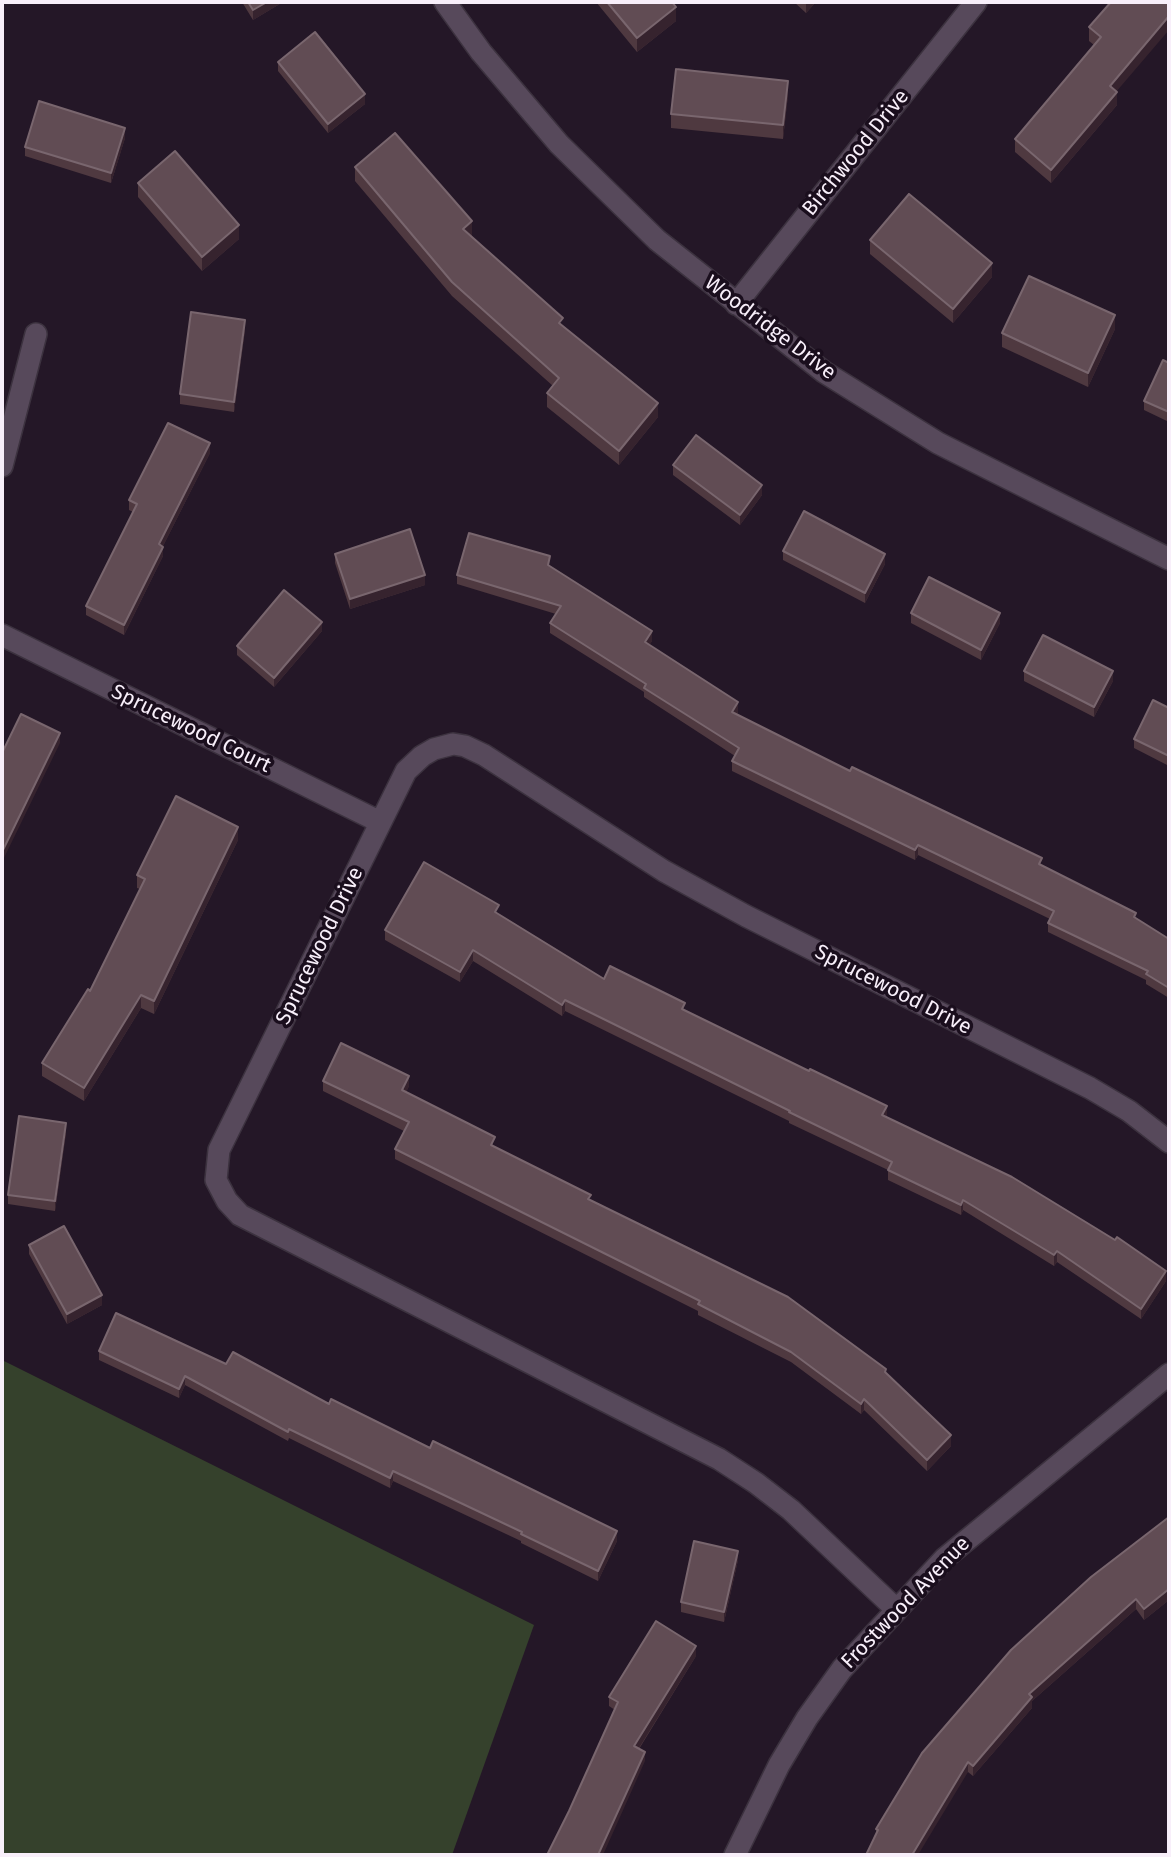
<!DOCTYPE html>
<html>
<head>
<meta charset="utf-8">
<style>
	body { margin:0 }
	#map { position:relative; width:1171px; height:1857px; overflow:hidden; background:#241727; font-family:"Fira Sans",sans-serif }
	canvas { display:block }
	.frame { position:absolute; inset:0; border:4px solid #f8effa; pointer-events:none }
</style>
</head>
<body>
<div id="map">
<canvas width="1171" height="1857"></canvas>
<div class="frame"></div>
</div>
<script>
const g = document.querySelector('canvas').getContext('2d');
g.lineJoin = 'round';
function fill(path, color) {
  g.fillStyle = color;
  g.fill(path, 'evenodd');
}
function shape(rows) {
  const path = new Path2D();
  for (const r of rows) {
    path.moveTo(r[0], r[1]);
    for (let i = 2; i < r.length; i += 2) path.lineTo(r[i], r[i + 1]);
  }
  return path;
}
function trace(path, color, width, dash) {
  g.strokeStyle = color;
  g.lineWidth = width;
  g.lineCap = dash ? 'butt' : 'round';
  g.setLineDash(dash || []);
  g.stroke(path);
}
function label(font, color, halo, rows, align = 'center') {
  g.font = font + ' "Fira Sans",sans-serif';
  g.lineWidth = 7;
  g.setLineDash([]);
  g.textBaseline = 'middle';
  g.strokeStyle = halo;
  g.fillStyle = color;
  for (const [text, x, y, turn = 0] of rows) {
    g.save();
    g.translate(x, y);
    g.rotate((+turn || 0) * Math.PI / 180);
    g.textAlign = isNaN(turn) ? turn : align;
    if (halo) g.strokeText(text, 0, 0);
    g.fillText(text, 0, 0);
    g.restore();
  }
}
fill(shape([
	[2,1360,534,1625,452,1855,2,1855]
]), '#35412c');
const street = shape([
	[445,2,481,52,559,144,657,240,824,372,938,443,1169,559],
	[736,304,976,2],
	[2,466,36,334],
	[2,635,380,822],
	[897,1610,791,1510,756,1483,719,1459,240,1215,227,1201,216,1180,219,1150,406,771,422,756,434,749,453,744,465,746,484,755,664,871,746,916,1090,1088,1129,1111,1169,1142],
	[735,1855,779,1765,807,1718,842,1669,945,1558,1169,1374]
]);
trace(street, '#3c323f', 24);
trace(street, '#57495b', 21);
fill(shape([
	[242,2,283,2,253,20],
	[596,2,672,2,676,21,637,52],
	[794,2,816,2,806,13],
	[1111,2,1117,105,1051,183,1015,152,1015,139,1094,45,1089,41,1089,27],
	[278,62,365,104,328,133,278,71],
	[788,95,783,139,671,128,671,114],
	[125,138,111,183,25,156,25,147],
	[355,167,472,235,471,236,563,326,658,417,619,465,547,407,547,393,553,386,452,296,355,181],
	[138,183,239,239,202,271,138,197],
	[870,240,992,277,953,323,870,254],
	[1115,329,1088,387,1002,347,1002,333],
	[245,330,234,412,180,404,180,394],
	[1169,363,1169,422,1144,410,1144,401],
	[210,453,163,546,163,556,124,635,86,615,86,606,133,512,129,510,129,500],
	[673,465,762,495,740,525,673,475],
	[783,551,885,564,865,603,783,560],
	[335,554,425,585,350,609,335,563],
	[550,567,652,641,649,645,738,712,737,714,1042,866,1136,918,1169,939,1169,998,1146,984,1146,980,1048,932,1048,923,1050,919,918,855,915,860,732,771,732,761,735,756,644,697,644,692,550,633,550,623,556,614,457,584,457,575],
	[911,613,1000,623,981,660,911,623],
	[322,631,274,687,237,655,237,646],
	[1024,671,1113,681,1094,717,1024,681],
	[1169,708,1169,766,1134,748,1134,739],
	[238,840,154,1014,141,1008,84,1101,42,1076,42,1063,90,991,140,889,137,888,137,875],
	[499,914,604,979,685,1010,886,1117,1166,1281,1141,1319,1057,1262,1054,1266,963,1210,961,1215,888,1180,888,1170,789,1123,789,1121,565,1011,562,1016,473,961,460,982,385,940,385,930],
	[323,1081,409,1086,406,1092,495,1147,591,1200,886,1373,951,1446,927,1471,864,1410,861,1414,791,1362,698,1315,698,1311,395,1159,395,1149,404,1131,323,1091],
	[66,1133,55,1211,8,1204,8,1195],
	[29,1245,102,1305,67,1324,29,1254],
	[99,1351,226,1364,329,1404,430,1448,617,1541,598,1581,521,1543,521,1541,393,1481,390,1488,289,1438,288,1441,185,1385,179,1398,99,1360],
	[1169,1517,1169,1600,1144,1620,1136,1609,1032,1701,1032,1708,973,1776,968,1772,876,1835,876,1829],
	[738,1560,724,1622,681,1612,681,1602],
	[696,1656,639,1749,645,1761,615,1710,609,1706,609,1697]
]), '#4f3940');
fill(shape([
	[267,2,283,2,253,20,253,10],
	[808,2,816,2,806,13,806,3],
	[676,7,676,21,637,52,637,38],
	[1169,16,1169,30,1110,99,1110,86],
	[788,81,788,95,783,139,783,125],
	[1117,92,1117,105,1051,183,1051,170],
	[365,94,365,104,328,133,328,124],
	[125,128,125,138,111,183,111,173],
	[472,221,472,235,463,243,463,229],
	[239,225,239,239,202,271,202,257],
	[992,263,992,277,953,323,953,309],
	[1115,315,1115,329,1088,387,1088,373],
	[245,320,245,330,234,412,234,402],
	[658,403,658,417,619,465,619,451],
	[210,443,210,453,159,554,159,544],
	[762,485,762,495,740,525,740,515],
	[163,547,163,556,124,635,124,625],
	[885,554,885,564,865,603,865,593],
	[425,575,425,585,350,609,350,599],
	[1000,613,1000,623,981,660,981,650],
	[322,622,322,631,274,687,274,678],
	[652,631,652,641,645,652,645,642],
	[1113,671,1113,681,1094,717,1094,707],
	[738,702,738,712,732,722,732,712],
	[60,733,60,743,2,862,2,852],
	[238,827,238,840,154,1014,154,1001],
	[918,845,918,855,915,860,915,850],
	[473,950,473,961,460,982,460,972],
	[141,995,141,1008,84,1101,84,1088],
	[565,1000,565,1011,562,1016,562,1005],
	[409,1076,409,1086,402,1101,402,1090],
	[887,1106,887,1116,882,1115],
	[66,1123,66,1133,55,1211,55,1201],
	[963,1200,963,1210,961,1215,961,1205],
	[1057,1251,1057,1262,1054,1266,1054,1255],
	[1166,1271,1166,1281,1141,1319,1141,1309],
	[102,1295,102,1305,67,1324,67,1314],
	[185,1376,185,1385,179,1398,179,1389],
	[864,1399,864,1410,861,1414,861,1404],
	[951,1435,951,1446,927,1471,927,1460],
	[393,1471,393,1481,390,1488,390,1478],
	[617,1531,617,1541,598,1581,598,1571],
	[738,1551,738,1560,724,1622,724,1612],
	[1169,1589,1169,1600,1144,1620,1144,1609],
	[1136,1599,1136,1609,1032,1701,1032,1708,973,1776,973,1766,1029,1694],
	[696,1646,696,1656,634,1756,634,1746],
	[645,1752,645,1761,603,1855,598,1855],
	[968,1762,968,1772,918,1855,912,1855]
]), '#36232e');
const building = shape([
	[248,2,267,2,253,10,248,2],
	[607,2,672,2,676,7,637,38,607,2],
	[1111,2,1169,2,1169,16,1110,86,1117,92,1051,170,1015,139,1101,37,1089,27,1111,2],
	[315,32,365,94,328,124,278,62,315,32],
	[676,69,788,81,783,125,671,114,676,69],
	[39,101,125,128,111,173,25,147,39,101],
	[395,133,472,221,463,229,563,318,559,323,658,403,619,451,547,393,559,378,452,282,355,167,395,133],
	[175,151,239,225,202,257,138,183,175,151],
	[909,194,992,263,953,309,870,240,909,194],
	[1029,276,1115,315,1088,373,1002,333,1029,276],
	[191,312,245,320,234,402,180,394,191,312],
	[1163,360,1169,363,1169,412,1144,401,1163,360],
	[168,423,210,443,159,544,163,547,124,625,86,606,137,504,129,500,168,423],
	[696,435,762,485,740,515,673,465,696,435],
	[804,511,885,554,865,593,783,551,804,511],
	[410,529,425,575,350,599,335,554,410,529],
	[469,533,550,556,548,565,652,631,645,642,738,702,732,712,850,771,852,767,1042,858,1039,864,1136,913,1134,917,1169,939,1169,988,1146,974,1148,971,1048,923,1054,911,918,845,915,850,732,761,739,748,644,688,646,684,550,623,561,606,457,575,469,533],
	[929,577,1000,613,981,650,911,613,929,577],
	[284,590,322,622,274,678,237,646,284,590],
	[1043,635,1113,671,1094,707,1024,671,1043,635],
	[1153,700,1169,708,1169,756,1134,739,1153,700],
	[21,714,60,733,2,852,2,753,21,714],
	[176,796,238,827,154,1001,141,995,84,1088,42,1063,88,989,90,991,145,879,137,875,176,796],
	[424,862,499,905,495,912,604,979,610,966,685,1003,682,1009,809,1071,810,1069,887,1106,882,1115,1012,1177,1115,1240,1117,1237,1166,1271,1141,1309,1057,1251,1054,1255,963,1200,961,1205,888,1170,892,1162,789,1112,790,1111,565,1000,562,1005,473,950,460,972,385,930,424,862],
	[341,1043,409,1076,402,1090,495,1137,491,1145,591,1195,588,1199,788,1297,886,1369,885,1372,951,1435,927,1460,864,1399,861,1404,791,1352,698,1304,700,1301,395,1149,409,1122,323,1081,341,1043],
	[19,1116,66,1123,55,1201,8,1195,19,1116],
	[64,1226,102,1295,67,1314,29,1245,64,1226],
	[116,1313,226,1364,233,1352,329,1404,331,1399,430,1448,433,1441,617,1531,598,1571,521,1534,522,1532,393,1471,390,1478,289,1429,288,1432,185,1376,179,1389,99,1351,116,1313],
	[1169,1517,1169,1589,1144,1609,1136,1599,1029,1694,1032,1697,973,1766,968,1762,912,1855,866,1855,878,1830,876,1829,922,1753,1011,1650,1091,1577,1169,1517],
	[694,1541,738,1551,724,1612,681,1602,694,1541],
	[656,1621,696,1646,634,1746,645,1752,598,1855,547,1855,569,1811,618,1702,609,1697,656,1621]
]);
fill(building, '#614c54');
trace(building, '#79666e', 2);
label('21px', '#f8effa', '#1a0e1d', [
	["Birchwood Drive",856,153,-51],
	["Woodridge Drive",770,328,37],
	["Sprucewood Court",191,729,26],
	["Sprucewood Drive",320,946,-64],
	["Sprucewood Drive",893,990,27],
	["Frostwood Avenue",906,1603,-46]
]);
</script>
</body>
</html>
